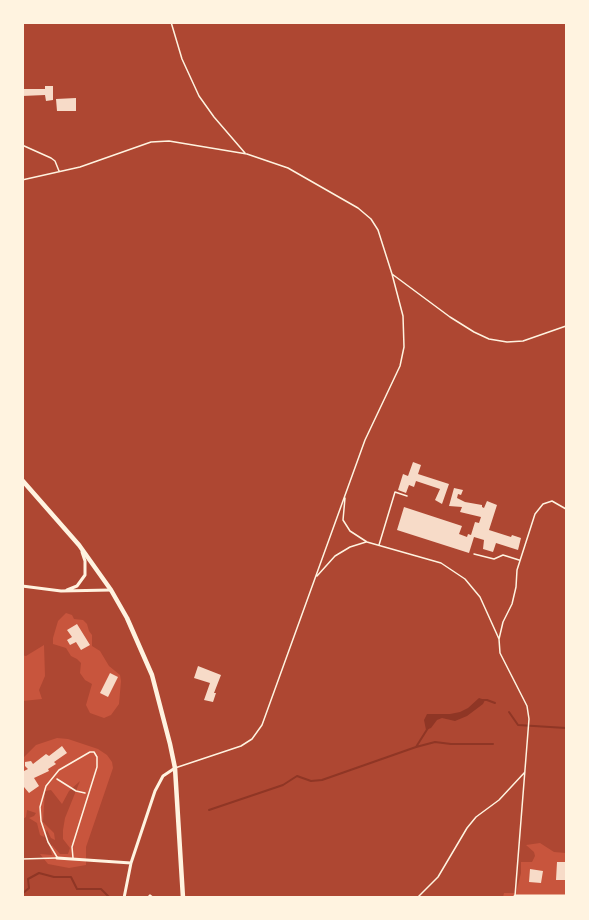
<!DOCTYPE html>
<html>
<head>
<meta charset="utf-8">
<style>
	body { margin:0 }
	#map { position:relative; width:589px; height:920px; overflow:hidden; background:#c8553d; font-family:"Asap Condensed",sans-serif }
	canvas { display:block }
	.frame { position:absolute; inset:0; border:24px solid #fff3e0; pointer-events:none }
</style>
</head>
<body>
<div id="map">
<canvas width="589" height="920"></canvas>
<div class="frame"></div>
</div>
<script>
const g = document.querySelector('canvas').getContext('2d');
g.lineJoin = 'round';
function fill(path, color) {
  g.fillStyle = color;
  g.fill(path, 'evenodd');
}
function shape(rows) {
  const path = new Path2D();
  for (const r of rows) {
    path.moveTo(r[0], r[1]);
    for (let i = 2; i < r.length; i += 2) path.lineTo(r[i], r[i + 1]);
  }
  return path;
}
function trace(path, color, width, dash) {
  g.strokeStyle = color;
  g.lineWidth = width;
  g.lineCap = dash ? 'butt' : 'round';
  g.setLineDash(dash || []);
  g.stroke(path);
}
fill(shape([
	[23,23,566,23,566,853,554,852,540,843,526,845,534,852,535,856,532,862,521,862,521,873,516,893,504,893,503,897,23,897,23,819,26,817,27,810,36,813,34,816,29,818,37,823,40,835,44,837,47,830,51,838,55,840,54,833,43,822,45,791,51,790,62,804,69,791,80,781,65,818,63,830,63,839,70,848,68,854,60,854,52,845,50,848,52,855,40,854,48,864,69,868,86,865,86,847,113,768,112,762,107,755,98,749,68,739,57,738,36,745,23,758,23,701,42,699,39,690,45,676,44,645,26,656,22,655],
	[66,613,72,615,74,619,83,620,87,624,89,631,92,635,92,646,100,651,109,666,120,675,121,681,119,704,111,715,104,718,90,713,86,705,92,684,85,680,80,673,81,663,77,659,71,656,66,648,53,644,53,638,58,621]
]), '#ae4732');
fill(shape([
	[479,698,485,700,483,704,467,716,455,721,442,718,437,720,431,728,426,730,424,720,427,714,450,714,460,712,468,708]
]), '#8f3625');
trace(shape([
	[483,700,487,700,495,703],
	[509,712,518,725,566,728],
	[416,747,435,742,451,744,493,744],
	[209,810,283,785,297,776,311,781,322,780,416,747,428,728],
	[22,894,29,888,28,879,39,873,54,877,71,877,77,889,101,889,110,898]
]), '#8f3625', 2);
fill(shape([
	[45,86,53,86,53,100,46,101,45,95,22,96,22,89,45,89],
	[76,98,76,111,57,111,56,99],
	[413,462,421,465,418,474,449,484,442,504,435,500,440,489,416,481,414,487,409,485,406,493,398,490,403,474,408,476],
	[454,488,463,490,461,495,458,494,457,498,465,502,482,505,482,507,484,508,487,501,497,505,489,530,511,537,512,535,521,538,518,550,496,543,493,552,483,549,484,540,474,537,469,553,397,530,404,507,462,526,459,534,467,537,468,534,471,535,475,522,479,523,481,517,460,512,462,507,449,506],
	[77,624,90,645,81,650,76,642,70,645,67,640,72,637,67,630],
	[198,666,221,675,214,693,216,693,213,702,204,700,210,683,194,678],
	[110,673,118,677,108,697,100,693],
	[62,746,67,753,54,762,56,764,48,769,49,771,34,778,39,786,29,793,24,787,22,788,22,772,28,769,25,766,25,762,31,761,33,764,46,754,49,756],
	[557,862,566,862,566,880,556,880],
	[530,869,543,871,541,883,529,882]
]), '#f7dbc8');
trace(shape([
	[57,779,76,791,85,793],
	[147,898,150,895,154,898],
	[164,898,171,897]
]), '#fff3e0', 1.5);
trace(shape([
	[171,22,182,59,199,96,214,117,245,153],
	[22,145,51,158,55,161,59,171],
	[22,180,80,167,151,142,169,141,247,154,288,168,358,208,371,219,378,230,392,274,403,316,404,347,400,366,365,440,262,725,252,739,241,746,175,768],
	[392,274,450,317,474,332,489,339,507,342,523,341,566,326],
	[345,498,343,520,350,531,367,542,441,563,465,579,480,597,499,639],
	[379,545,395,492,407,496],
	[474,554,494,559,503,555,519,560],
	[317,576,335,556,350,547,366,542],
	[57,857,48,842,41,821,40,807,46,786,59,770,90,752,94,752,97,757,97,767,72,847,73,858],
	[22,859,56,858],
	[515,896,529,719,527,706,500,653,499,639,503,622,512,604,516,587,517,570,535,514,543,504,552,501,566,509],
	[417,898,438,877,467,828,476,817,499,800,525,772]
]), '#fff3e0', 1.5);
trace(shape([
	[22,586,61,591,111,590],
	[67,590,77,586,85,575,85,561,82,552],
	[57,858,131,863],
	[124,898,131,863,155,791,163,776,175,768],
	[515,898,515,896,566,896]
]), '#fff3e0', 3);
trace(shape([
	[22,480,79,545,111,590,127,618,152,675,170,744,175,768,183,898]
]), '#fff3e0', 4.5);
</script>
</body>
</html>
